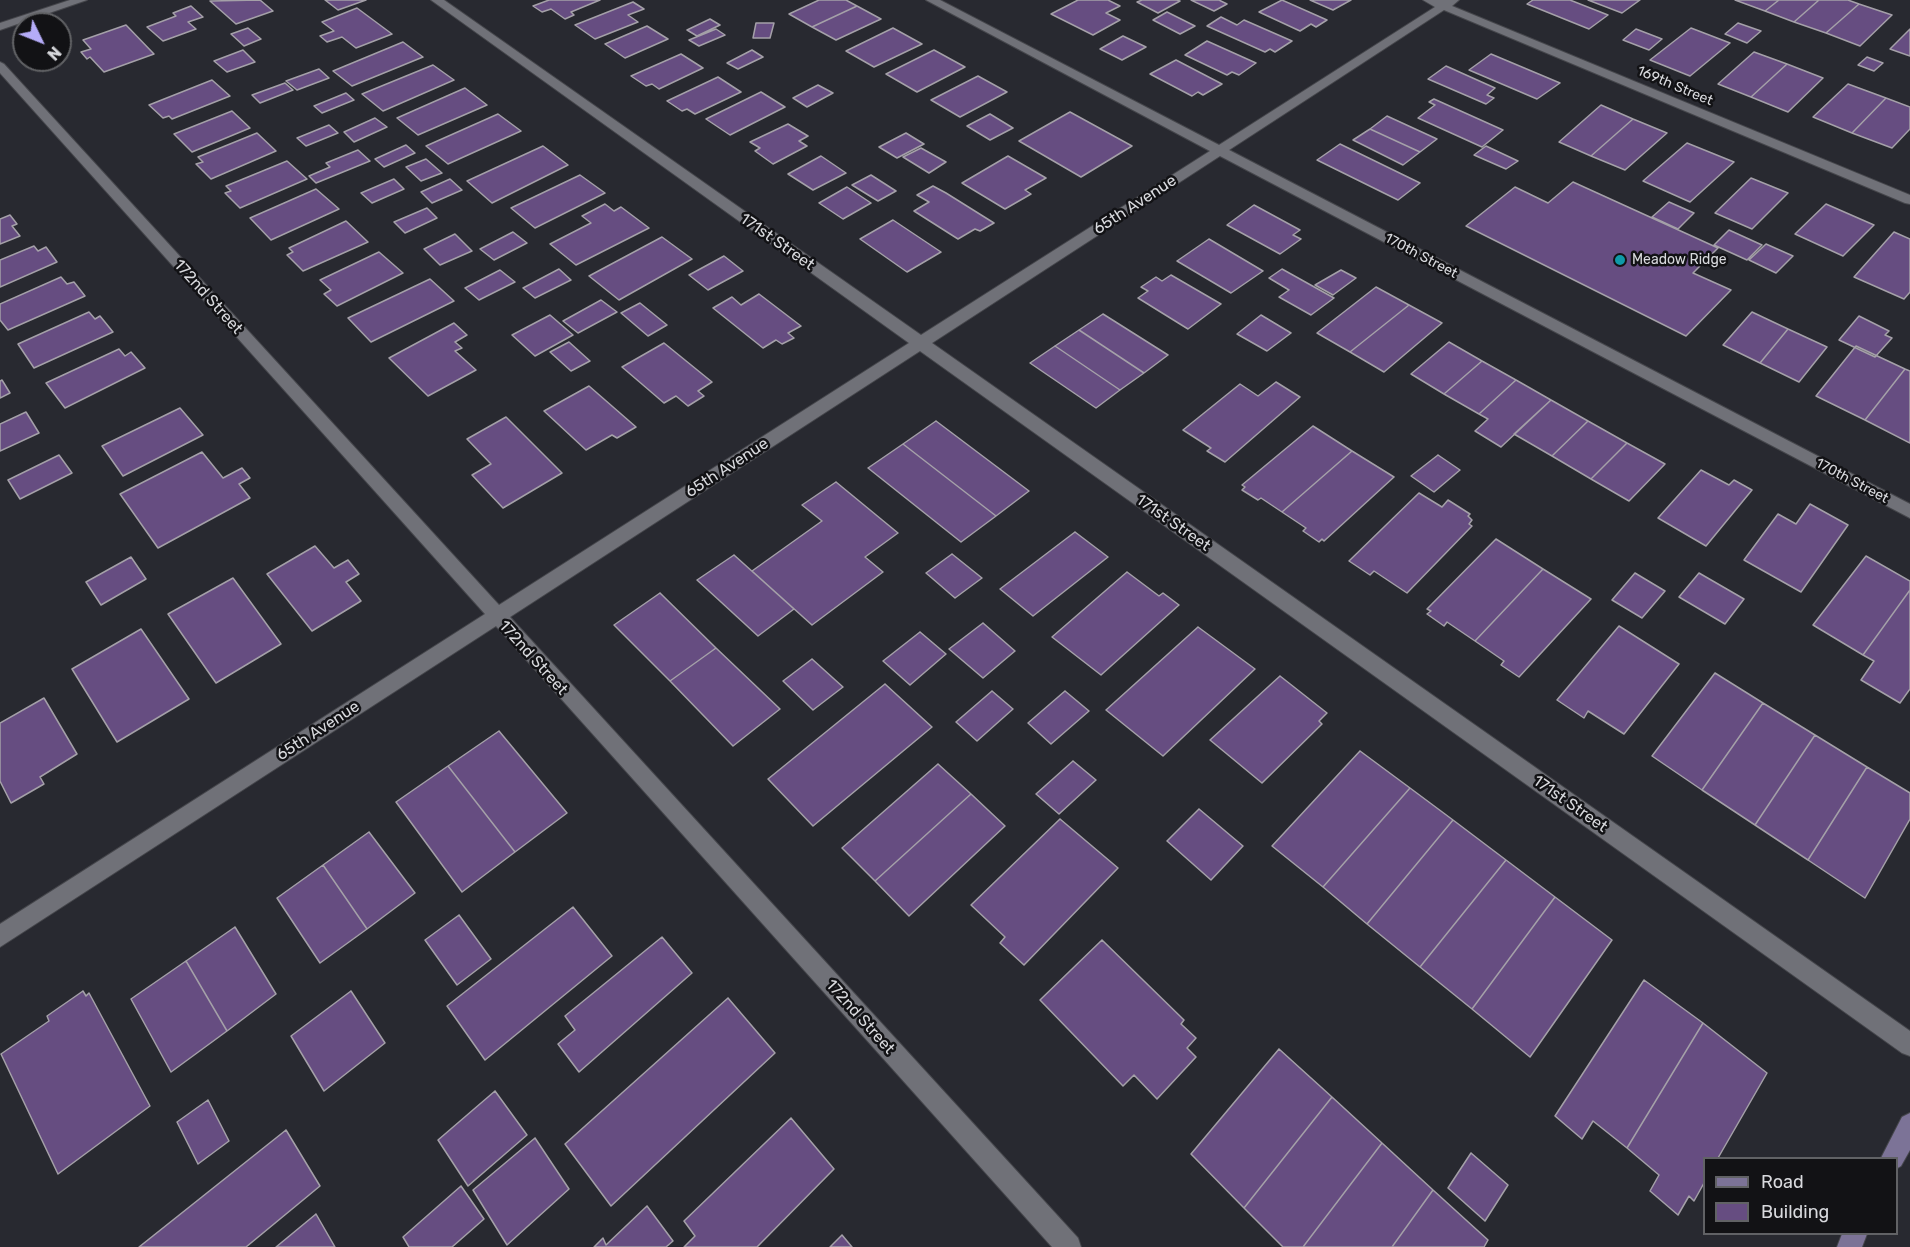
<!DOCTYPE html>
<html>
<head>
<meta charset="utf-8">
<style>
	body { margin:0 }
	#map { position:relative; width:1910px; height:1247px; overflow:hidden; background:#282930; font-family:Rubik,sans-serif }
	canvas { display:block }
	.legend { position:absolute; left:1703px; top:1157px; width:195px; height:78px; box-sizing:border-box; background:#121215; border:2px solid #616265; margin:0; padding:8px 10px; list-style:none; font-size:18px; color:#d8d9dd }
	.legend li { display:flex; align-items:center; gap:12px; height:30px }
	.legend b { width:30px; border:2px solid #616265 }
	.north { position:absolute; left:12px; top:12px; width:60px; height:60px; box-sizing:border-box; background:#121215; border:2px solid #616265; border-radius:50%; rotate:133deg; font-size:16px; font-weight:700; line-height:24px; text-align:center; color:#d8d9dd }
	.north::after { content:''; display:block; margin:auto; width:21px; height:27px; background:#b5acf8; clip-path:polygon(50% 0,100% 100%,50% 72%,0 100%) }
</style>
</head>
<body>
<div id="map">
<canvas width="1910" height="1247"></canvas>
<ul class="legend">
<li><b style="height:8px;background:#7c7397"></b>Road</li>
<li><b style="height:16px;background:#664d81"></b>Building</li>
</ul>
<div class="north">N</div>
</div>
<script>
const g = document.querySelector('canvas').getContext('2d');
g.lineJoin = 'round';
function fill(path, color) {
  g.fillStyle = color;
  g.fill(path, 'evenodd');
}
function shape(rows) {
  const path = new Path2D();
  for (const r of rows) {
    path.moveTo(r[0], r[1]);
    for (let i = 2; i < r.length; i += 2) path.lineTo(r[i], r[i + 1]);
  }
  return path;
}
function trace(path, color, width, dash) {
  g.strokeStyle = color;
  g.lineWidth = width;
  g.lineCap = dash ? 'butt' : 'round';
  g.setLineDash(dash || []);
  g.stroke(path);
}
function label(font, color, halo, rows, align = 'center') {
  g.font = font + ' Rubik,sans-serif';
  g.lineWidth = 5;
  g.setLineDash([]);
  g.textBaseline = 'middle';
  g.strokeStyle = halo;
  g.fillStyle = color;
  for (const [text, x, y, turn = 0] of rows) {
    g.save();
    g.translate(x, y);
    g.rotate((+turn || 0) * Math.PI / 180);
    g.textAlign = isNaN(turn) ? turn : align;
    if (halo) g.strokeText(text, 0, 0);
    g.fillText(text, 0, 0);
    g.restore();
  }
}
const building = shape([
	[260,0,273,11,236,24,210,1,260,0],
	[325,0,366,0,338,10,325,0],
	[549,0,600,0,571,12,574,15,565,19,551,9,542,12,533,6,549,0],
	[819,0,846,0,857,6,812,27,789,14,819,0],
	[1078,0,1108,0,1120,6,1106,13,1120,20,1093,35,1051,14,1078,0],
	[1142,0,1177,0,1180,1,1158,13,1137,2,1142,0],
	[1191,0,1219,0,1227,4,1214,11,1191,0],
	[1282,0,1327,20,1316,27,1311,24,1300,31,1259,12,1282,0],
	[1310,0,1351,0,1333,10,1310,0],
	[1533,0,1570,0,1608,15,1589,29,1527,4,1533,0],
	[1588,0,1640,0,1622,13,1588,0],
	[1735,0,1779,0,1765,11,1735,0],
	[1779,0,1819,0,1794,22,1765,11,1779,0],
	[1819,0,1848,0,1859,4,1826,33,1794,22,1819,0],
	[633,2,644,9,628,15,638,22,595,39,575,25,633,2],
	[1859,4,1892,15,1860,46,1826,33,1859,4],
	[191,6,203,17,188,22,196,29,163,41,147,27,176,16,173,13,191,6],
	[857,6,881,19,836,40,812,27,857,6],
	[357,8,392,34,356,48,342,37,327,42,320,36,334,31,322,22,357,8],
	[1167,12,1195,26,1180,34,1153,20,1167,12],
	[1221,17,1237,25,1244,20,1292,41,1275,52,1270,49,1265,52,1207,26,1221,17],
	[710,19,720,25,697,36,687,30,710,19],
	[756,23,774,23,770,38,753,38,756,23],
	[1738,23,1761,31,1747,43,1725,34,1738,23],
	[126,25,154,54,104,72,90,57,87,59,81,52,91,49,83,40,126,25],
	[647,26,668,39,625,58,605,44,647,26],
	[248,28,261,39,244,46,231,34,248,28],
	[893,28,922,44,874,67,846,51,893,28],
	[1691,28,1730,43,1690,76,1650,60,1691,28],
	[716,29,725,35,699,46,689,40,716,29],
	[1636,29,1662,39,1649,50,1623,40,1636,29],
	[1910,29,1910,56,1890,49,1910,29],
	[1123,36,1146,47,1122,60,1100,49,1123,36],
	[1207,41,1256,63,1239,75,1232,72,1227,75,1185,55,1207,41],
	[403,42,423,57,352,86,333,71,403,42],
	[243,50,255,62,227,72,214,61,243,50],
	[752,50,763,57,738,69,727,63,752,50],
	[934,50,965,67,917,92,886,74,934,50],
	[1754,52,1787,64,1751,97,1718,84,1754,52],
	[681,54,703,68,659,89,652,84,646,86,631,76,681,54],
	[1491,54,1560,83,1537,99,1469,70,1491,54],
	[1867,57,1883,63,1874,71,1858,65,1867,57],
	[1176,60,1222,84,1203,95,1198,92,1192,96,1150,74,1176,60],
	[1787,64,1823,78,1788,112,1751,97,1787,64],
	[433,65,454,80,383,111,362,94,433,65],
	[1446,66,1495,88,1487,95,1494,98,1486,104,1428,79,1446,66],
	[319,69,329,78,297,90,286,81,319,69],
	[978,76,1007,92,960,117,931,100,978,76],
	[718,77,741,92,695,114,687,109,682,111,667,101,718,77],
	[212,80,230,96,172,119,169,116,163,118,149,105,212,80],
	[285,83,293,90,260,103,252,95,285,83],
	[1848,84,1886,98,1852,133,1813,117,1848,84],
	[818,85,833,93,807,107,793,98,818,85],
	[465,88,487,105,418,135,397,118,465,88],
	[761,92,785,107,730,135,706,119,761,92],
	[346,93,354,100,322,113,314,106,346,93],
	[1886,98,1910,107,1910,129,1892,148,1852,133,1886,98],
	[1434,99,1503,130,1482,147,1418,118,1435,105,1429,102,1434,99],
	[1601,105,1633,119,1591,156,1559,142,1601,105],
	[232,111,250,128,192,152,174,134,232,111],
	[1070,112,1132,146,1081,177,1019,141,1070,112],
	[498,114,521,131,448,164,426,146,498,114],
	[990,114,1013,128,990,140,967,126,990,114],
	[1387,116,1437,139,1420,152,1370,129,1387,116],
	[375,118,387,127,354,142,344,132,375,118],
	[1633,119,1667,133,1625,170,1591,156,1633,119],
	[788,124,808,136,799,141,807,146,773,164,755,151,760,148,750,142,788,124],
	[329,125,338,133,306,146,297,138,329,125],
	[1370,129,1420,152,1403,165,1353,140,1370,129],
	[257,133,276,151,211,179,196,164,203,162,198,157,257,133],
	[906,133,924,144,897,158,879,147,906,133],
	[1687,143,1734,162,1690,202,1643,181,1687,143],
	[1340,144,1420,183,1398,200,1317,160,1340,144],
	[406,145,415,153,384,167,375,159,406,145],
	[543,146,568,165,492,203,467,181,543,146],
	[1486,146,1518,161,1506,169,1474,155,1486,146],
	[921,148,946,162,929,173,903,157,921,148],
	[358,150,370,161,316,183,309,176,330,167,326,163,358,150],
	[821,156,846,173,813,190,788,174,821,156],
	[1008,156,1046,178,1025,190,1031,194,1005,209,962,183,1008,156],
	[426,159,442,173,421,181,406,167,426,159],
	[287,161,307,179,240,208,225,193,231,191,226,186,287,161],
	[580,175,605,193,535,228,511,208,580,175],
	[871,175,896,191,878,201,852,185,871,175],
	[1751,178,1788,193,1752,229,1715,213,1751,178],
	[394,179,404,189,372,203,361,193,394,179],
	[450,179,462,190,432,203,421,192,450,179],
	[1573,182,1718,248,1693,273,1731,290,1686,336,1466,226,1515,187,1548,203,1573,182],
	[933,186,946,193,994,223,980,231,975,229,958,239,914,211,929,202,917,195,933,186],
	[847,187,871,203,843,219,819,203,847,187],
	[316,189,339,209,271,240,250,218,316,189],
	[1669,202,1694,213,1678,229,1652,217,1669,202],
	[605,204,614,211,621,207,649,228,576,265,550,244,591,223,582,216,605,204],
	[1826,204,1874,225,1843,256,1795,234,1826,204],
	[1254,205,1300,230,1293,235,1301,239,1280,254,1227,225,1254,205],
	[427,208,437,218,405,233,394,222,427,208],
	[10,215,17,224,12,226,20,236,0,244,0,219,10,215],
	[893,220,941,252,907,272,860,239,893,220],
	[346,221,368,242,303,271,287,255,293,252,289,248,346,221],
	[1729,230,1762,245,1747,260,1714,245,1729,230],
	[513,232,527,243,494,260,480,249,513,232],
	[1894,232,1910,239,1910,292,1904,299,1854,277,1894,232],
	[455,234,472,251,440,265,424,249,455,234],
	[662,237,692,259,619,300,589,276,662,237],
	[1209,239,1263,271,1231,293,1177,261,1209,239],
	[1766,244,1793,256,1776,273,1749,260,1766,244],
	[34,246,38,251,46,247,57,262,0,287,0,260,34,246],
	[379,252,403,273,337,306,324,294,331,290,320,280,379,252],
	[724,256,743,271,708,290,689,275,724,256],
	[559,269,571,280,535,298,523,288,559,269],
	[1282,269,1334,298,1311,315,1279,297,1289,290,1269,278,1282,269],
	[500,270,515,282,479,300,465,288,500,270],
	[1341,270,1356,278,1333,295,1315,285,1341,270],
	[1171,275,1221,304,1188,329,1138,298,1148,291,1141,287,1156,277,1162,281,1171,275],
	[61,277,67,284,74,282,85,296,8,330,0,320,0,304,61,277],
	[430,279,454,301,371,342,348,318,430,279],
	[1376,287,1409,305,1350,352,1317,333,1376,287],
	[759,294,801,326,788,333,794,338,782,344,776,340,763,348,713,308,732,297,741,305,759,294],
	[601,300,617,312,578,333,563,321,601,300],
	[640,303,667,325,648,336,621,313,640,303],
	[1409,305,1442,323,1384,372,1350,352,1409,305],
	[89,312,95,319,100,316,113,332,34,368,18,344,89,312],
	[1752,312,1788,329,1760,363,1723,345,1752,312],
	[1103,314,1168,355,1144,373,1079,330,1103,314],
	[550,315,573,335,535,356,512,335,550,315],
	[1261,315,1291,333,1267,351,1237,334,1261,315],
	[1859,316,1889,331,1885,335,1892,338,1875,357,1839,340,1859,316],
	[454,323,467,335,455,342,462,348,455,351,476,370,428,396,389,358,454,323],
	[1788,329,1827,347,1799,382,1760,363,1788,329],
	[1079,330,1144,373,1120,390,1055,346,1079,330],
	[569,342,590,361,571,371,550,352,569,342],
	[1449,342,1482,361,1444,394,1411,374,1449,342],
	[664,343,712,382,698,391,704,396,688,406,676,396,664,403,622,367,664,343],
	[1055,346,1120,390,1096,408,1030,363,1055,346],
	[1856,346,1905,369,1865,420,1816,396,1856,346],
	[119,349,125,356,131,352,145,368,65,408,46,383,119,349],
	[1482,361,1516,380,1479,414,1444,394,1482,361],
	[1905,369,1910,371,1910,443,1865,420,1905,369],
	[2,380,10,393,0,398,0,381,2,380],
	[1516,380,1551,400,1501,447,1475,431,1488,419,1479,414,1516,380],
	[1276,382,1300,397,1225,462,1207,451,1211,448,1183,430,1240,384,1258,396,1276,382],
	[589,386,636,427,617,438,612,435,586,450,544,411,589,386],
	[1551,400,1588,421,1552,456,1514,434,1551,400],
	[180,408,203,435,123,476,102,446,180,408],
	[26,412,39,433,0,451,0,424,26,412],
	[506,417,562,473,503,508,472,475,491,464,467,439,506,417],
	[936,421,1029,491,996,516,903,444,936,421],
	[1588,421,1627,443,1591,479,1552,456,1588,421],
	[1313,426,1352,451,1282,512,1261,498,1258,500,1242,490,1245,487,1242,485,1313,426],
	[1627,443,1665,464,1629,501,1591,479,1627,443],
	[903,444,996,516,961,542,868,468,903,444],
	[1352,451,1394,477,1324,541,1322,539,1319,542,1303,531,1306,528,1282,512,1352,451],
	[202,452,223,478,242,468,250,478,239,484,250,498,158,548,120,494,202,452],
	[59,455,72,473,20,499,8,480,59,455],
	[1438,455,1460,470,1434,492,1411,476,1438,455],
	[1701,470,1729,485,1734,480,1752,490,1706,546,1658,518,1701,470],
	[836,482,898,533,865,557,883,572,812,625,752,571,822,521,802,505,836,482],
	[1419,493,1442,507,1448,500,1470,514,1468,516,1472,520,1469,524,1472,526,1407,593,1374,571,1370,575,1349,561,1419,493],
	[1810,504,1848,525,1801,592,1744,560,1778,514,1796,524,1810,504],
	[1075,532,1108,557,1033,616,1000,589,1075,532],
	[1496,539,1543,569,1475,641,1447,622,1444,626,1427,614,1431,611,1427,609,1496,539],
	[315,546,334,568,348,560,359,574,346,582,361,601,312,631,267,574,315,546],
	[952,554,982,578,955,598,926,573,952,554],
	[734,555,794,609,758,636,697,580,734,555],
	[1866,556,1910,581,1910,590,1863,655,1813,625,1866,556],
	[131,557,146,579,101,605,86,582,131,557],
	[1543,569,1591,599,1519,677,1501,665,1504,661,1475,641,1543,569],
	[1127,572,1159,596,1163,593,1179,605,1101,675,1052,637,1127,572],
	[1635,573,1665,591,1642,618,1612,600,1635,573],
	[1699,573,1744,599,1725,624,1679,597,1699,573],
	[233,578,281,644,216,683,168,614,233,578],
	[1910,590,1910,689,1900,703,1861,680,1874,661,1863,655,1910,590],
	[660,593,716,648,670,681,614,625,660,593],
	[983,623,1015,651,983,678,949,649,983,623],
	[1619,626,1679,664,1624,734,1588,711,1584,718,1557,700,1619,626],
	[1198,627,1255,669,1163,756,1106,710,1198,627],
	[141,629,189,699,117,742,72,669,141,629],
	[920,632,946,654,910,685,883,661,920,632],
	[716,648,780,709,733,746,670,681,716,648],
	[812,659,843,687,813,710,783,681,812,659],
	[1715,673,1763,703,1702,790,1652,756,1715,673],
	[1280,676,1327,713,1319,721,1322,724,1262,783,1210,740,1280,676],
	[885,684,932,727,813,826,768,779,885,684],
	[992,691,1013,709,977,741,956,722,992,691],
	[1065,691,1089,711,1051,744,1028,723,1065,691],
	[44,698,77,754,40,777,44,784,11,803,0,781,0,723,44,698],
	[1763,703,1815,735,1755,825,1702,790,1763,703],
	[499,731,567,813,515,852,448,766,499,731],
	[1815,735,1867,767,1808,860,1755,825,1815,735],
	[1360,751,1410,788,1323,887,1272,846,1360,751],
	[1073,761,1096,780,1059,814,1036,794,1073,761],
	[938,764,971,794,875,881,842,848,938,764],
	[448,766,515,852,462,892,396,802,448,766],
	[1867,767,1910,793,1910,819,1865,898,1808,860,1867,767],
	[1410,788,1453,820,1367,924,1323,887,1410,788],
	[971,794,1005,826,909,916,875,881,971,794],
	[1199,809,1243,846,1211,880,1167,841,1199,809],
	[1060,819,1118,868,1024,965,1000,943,1005,937,971,905,1060,819],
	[1453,820,1506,860,1420,967,1367,924,1453,820],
	[369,832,415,893,367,929,323,865,369,832],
	[1506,860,1555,897,1472,1009,1420,967,1506,860],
	[323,865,367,929,320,963,277,898,323,865],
	[1555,897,1612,940,1530,1057,1472,1009,1555,897],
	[573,907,612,956,485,1060,447,1006,573,907],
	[459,915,491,959,457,985,425,940,459,915],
	[235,927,276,994,227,1031,186,961,235,927],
	[662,937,692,973,579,1072,558,1044,575,1030,565,1016,662,937],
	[1102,940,1184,1020,1181,1024,1196,1038,1187,1048,1196,1057,1157,1099,1134,1075,1123,1086,1040,1000,1102,940],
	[186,961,227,1031,171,1072,131,999,186,961],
	[1644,980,1703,1023,1627,1148,1593,1121,1582,1139,1555,1116,1644,980],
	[83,991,86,996,89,993,150,1106,58,1174,1,1054,49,1021,47,1016,83,991],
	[351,991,385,1043,324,1091,291,1036,351,991],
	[728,998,775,1053,611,1206,565,1144,728,998],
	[1703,1023,1767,1073,1718,1158,1704,1158,1704,1183,1694,1201,1689,1196,1678,1215,1650,1191,1659,1175,1627,1148,1703,1023],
	[1279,1049,1332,1097,1244,1208,1191,1154,1279,1049],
	[495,1091,527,1135,468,1186,438,1140,495,1091],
	[1332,1097,1382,1143,1303,1247,1283,1247,1244,1208,1332,1097],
	[208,1100,229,1141,198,1164,177,1122,208,1100],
	[791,1118,834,1169,757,1247,684,1247,695,1236,684,1221,791,1118],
	[286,1130,320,1186,246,1247,139,1247,286,1130],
	[535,1138,569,1189,507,1245,473,1190,535,1138],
	[1382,1143,1433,1190,1392,1247,1303,1247,1382,1143],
	[1471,1153,1508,1185,1485,1221,1448,1188,1471,1153],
	[461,1186,484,1219,452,1247,409,1247,403,1237,461,1186],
	[1433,1190,1488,1240,1484,1247,1392,1247,1433,1190],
	[647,1206,673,1241,666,1247,594,1247,603,1238,606,1245,647,1206],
	[316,1214,335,1247,276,1247,316,1214],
	[842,1235,852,1247,830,1247,842,1235]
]);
fill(building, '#664d81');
trace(building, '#a4a0a8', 1.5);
const minor = shape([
	[70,0,87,0,0,30,0,23,70,0],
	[431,0,444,0,921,335,1210,151,926,0,940,0,1219,145,1435,7,1423,0,1459,0,1452,6,1910,195,1910,204,1905,203,1444,10,1229,150,1910,504,1910,518,1220,156,932,343,1910,1031,1910,1056,1902,1053,920,351,510,617,1078,1238,1081,1247,1052,1247,496,626,0,947,0,924,485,614,0,73,0,62,4,64,499,605,909,343,431,0]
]);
const secondary = shape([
	[1910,1113,1910,1150,1901,1166,1896,1169,1896,1158,1881,1158,1902,1117,1910,1113],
	[1842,1234,1867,1234,1862,1247,1837,1247,1842,1234]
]);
trace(minor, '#45464b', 2);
trace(secondary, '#45464b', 2);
fill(minor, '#707178');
fill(secondary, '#7c7397');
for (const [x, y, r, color] of [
	[1620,260,6,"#0f9aa8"]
]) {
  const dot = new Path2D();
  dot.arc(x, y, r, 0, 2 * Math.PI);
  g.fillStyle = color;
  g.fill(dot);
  trace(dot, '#121215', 2);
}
label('14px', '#d8d9dd', '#121215', [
	["169th Street",1675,86,23],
	["170th Street",1421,256,28],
	["170th Street",1852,481,28]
]);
label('14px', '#d8d9dd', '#121215', [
	["Meadow Ridge",1632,260]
], 'left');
label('16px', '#d8d9dd', '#121215', [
	["65th Avenue",1135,205,-33],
	["171st Street",777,242,35],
	["172nd Street",208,297,48],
	["65th Avenue",727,468,-33],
	["171st Street",1173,523,35],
	["172nd Street",533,658,48],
	["65th Avenue",318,731,-33],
	["171st Street",1570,804,35],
	["172nd Street",860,1017,48]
]);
</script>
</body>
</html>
